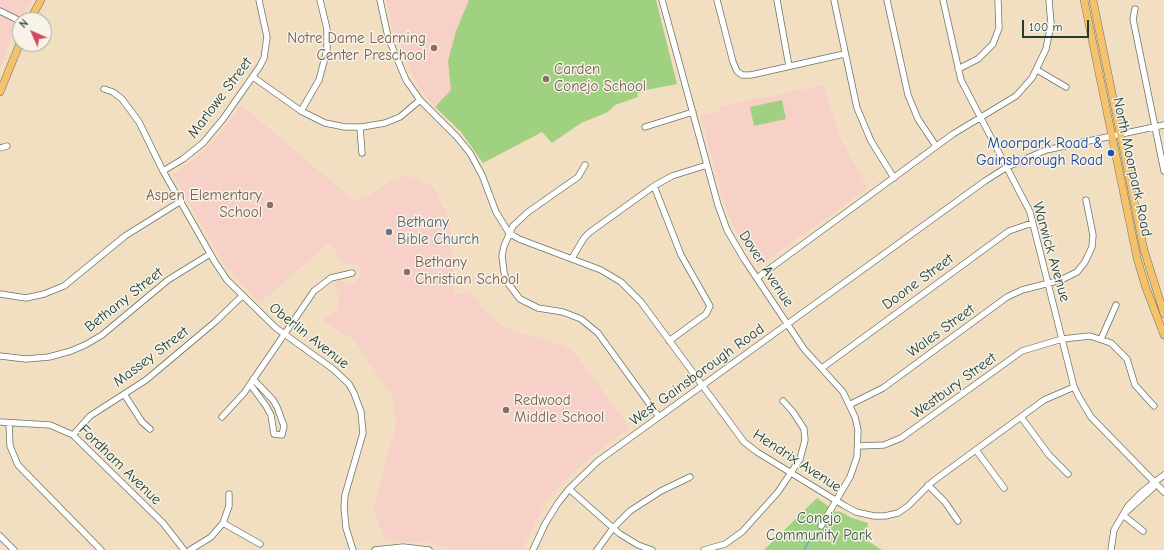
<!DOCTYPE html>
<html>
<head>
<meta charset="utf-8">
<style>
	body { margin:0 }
	#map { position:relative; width:1164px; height:550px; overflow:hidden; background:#f2dfc2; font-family:"Comic Neue",sans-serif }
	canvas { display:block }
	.north { position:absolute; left:12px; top:12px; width:40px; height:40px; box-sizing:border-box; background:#f7f3e8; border:1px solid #a1aaa0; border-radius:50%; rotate:315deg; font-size:11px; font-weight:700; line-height:16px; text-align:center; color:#1f3d34 }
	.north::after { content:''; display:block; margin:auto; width:14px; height:18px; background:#d1495b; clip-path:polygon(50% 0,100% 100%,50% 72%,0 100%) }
	.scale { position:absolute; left:1022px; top:20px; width:67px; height:18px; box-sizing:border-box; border:2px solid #1f3d34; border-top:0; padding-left:5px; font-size:12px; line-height:14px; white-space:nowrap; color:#1f3d34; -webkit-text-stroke:3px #f7f3e8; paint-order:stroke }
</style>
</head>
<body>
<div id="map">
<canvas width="1164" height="550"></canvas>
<div class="north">N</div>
<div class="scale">100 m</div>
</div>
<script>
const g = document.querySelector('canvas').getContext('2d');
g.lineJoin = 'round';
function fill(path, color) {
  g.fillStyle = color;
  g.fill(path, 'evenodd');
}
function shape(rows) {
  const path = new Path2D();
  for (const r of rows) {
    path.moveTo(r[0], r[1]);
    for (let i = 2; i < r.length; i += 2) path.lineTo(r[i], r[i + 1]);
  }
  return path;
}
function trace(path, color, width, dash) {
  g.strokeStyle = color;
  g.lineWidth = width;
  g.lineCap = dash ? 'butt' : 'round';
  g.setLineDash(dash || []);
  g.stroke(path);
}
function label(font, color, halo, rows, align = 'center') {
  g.font = font + ' "Comic Neue",sans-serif';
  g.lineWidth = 3;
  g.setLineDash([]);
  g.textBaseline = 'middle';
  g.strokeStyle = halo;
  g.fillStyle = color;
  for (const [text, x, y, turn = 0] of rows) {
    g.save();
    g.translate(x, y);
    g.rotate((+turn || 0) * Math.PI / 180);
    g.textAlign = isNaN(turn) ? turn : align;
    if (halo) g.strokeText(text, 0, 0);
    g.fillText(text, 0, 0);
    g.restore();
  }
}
fill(shape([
	[0,0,32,0,24,13,19,15,13,26,14,30,0,70],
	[386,0,656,0,677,84,646,90,637,94,638,97,615,105,608,112,581,123,552,143,542,132,483,163,461,132,435,107,418,86,393,30],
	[824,85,840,138,868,188,759,266,757,266,736,232,725,204,700,115,720,111,720,106],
	[241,105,354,200,364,198,391,181,407,175,433,186,450,222,455,295,471,290,484,311,503,326,518,333,563,345,575,353,630,428,586,460,559,487,546,503,529,536,525,539,523,550,455,550,425,542,386,541,373,510,396,425,392,396,354,340,322,321,338,309,339,297,333,284,339,280,351,285,359,279,360,268,357,264,349,263,344,265,330,242,260,303,225,266,173,175,199,155,213,142]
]), '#f7d1c8');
fill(shape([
	[469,0,656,0,677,84,646,90,637,94,638,97,615,105,608,112,581,123,552,143,542,132,483,163,461,132,435,107,451,90,448,61,456,31],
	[782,100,786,119,754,126,750,107],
	[817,498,836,512,839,511,852,518,868,523,866,540,882,550,764,550]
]), '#a0d180');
trace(shape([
	[804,550,812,536]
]), '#52b4d1', 1.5);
const minor = shape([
	[380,0,388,37,406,80,420,100,457,137,470,153,482,175,496,212,509,233,519,239,601,270,621,282,641,302,744,442,757,452,845,506,856,512,874,516,885,516,898,513,908,506,932,482,1044,400,1074,387],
	[662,0,718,205,727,230,744,259,804,349,843,392,855,417,858,430,857,457,850,477,821,526],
	[717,0,733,62,737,71,742,75,751,75,844,54],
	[777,0,789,66],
	[834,0,857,108,871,141,894,178],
	[887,0,908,95,918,119,936,146],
	[943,0,961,80,1030,212,1074,387,1079,397,1091,417,1164,492],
	[1135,9,1133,19,1164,171],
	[0,11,20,21],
	[958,69,978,59,993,44,999,28,998,0],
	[1037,70,1066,87],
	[253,77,301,111,325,123,345,127,362,127,385,123,400,117,420,100],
	[104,89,113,92,122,99,139,122,163,171,215,262,227,280,276,328,333,369,349,384,354,393,361,412,363,433,345,495,344,507,346,528,353,550],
	[301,111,319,80,327,50,327,29,320,0],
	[645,127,693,112],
	[360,128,362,153],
	[0,148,7,146],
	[585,165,578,177,528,212,513,226,504,246,502,256,504,272,507,282,520,299,538,308,563,312,581,319,598,333,659,417],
	[163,171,183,159,203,143,223,119,260,66,264,58,267,37,259,0],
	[654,186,681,255,710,306,706,314,669,341],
	[572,258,584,238,590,232,654,186,672,176,707,165],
	[757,278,953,134,1016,96,1032,78,1046,49,1051,24,1049,0],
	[0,294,26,298,44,294,64,286,125,236,181,201],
	[1101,339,1116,305],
	[0,356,26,359,49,357,71,351,87,344,102,335,168,280,210,254],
	[822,368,1009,231,1032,223],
	[250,384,266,406,271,415,274,434,282,435,284,426,277,407,273,400,253,379],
	[124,394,142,422,150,429],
	[851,404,883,388,1007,297,1022,290,1061,280,1077,272,1085,262,1092,247,1093,235,1086,200],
	[222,417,244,393,314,291,331,278,352,273],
	[1021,417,1049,455,1068,474],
	[0,422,50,425,73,435,163,523,184,550],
	[9,423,10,446,18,465,101,550],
	[73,435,90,416,146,380,215,322,242,296],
	[859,446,884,445,901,438,1022,351,1062,339,1090,336,1111,343,1127,359,1135,385,1154,406],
	[976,450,1004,488],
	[928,485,945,502,958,521],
	[569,489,620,534,638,545,652,550],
	[1125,513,1153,488,1155,483],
	[1123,515,1143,531],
	[223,523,260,544],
	[0,536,14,550],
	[190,550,211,537,223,523,229,506,229,494],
	[375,550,403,547,429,550],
	[533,550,545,524,558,503,569,489,598,461,985,181,1007,167,1046,150,1164,125],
	[597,550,613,528,630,511,661,491,690,477],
	[704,550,725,544,742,532,778,492,800,459,805,440,804,429,793,412,783,401],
	[1111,550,1114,530,1128,506,1143,491,1164,475]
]);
const major = shape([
	[1084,0,1137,258,1146,288,1164,335],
	[1093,0,1144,250,1164,314],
	[30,20,41,0],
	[0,92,20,43]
]);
trace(minor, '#697666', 7);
trace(major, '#697666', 8);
trace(minor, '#fff', 5.5);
trace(major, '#f5c16b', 7);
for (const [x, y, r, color] of [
	[434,48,4,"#8d6e63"],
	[546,79,4,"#8d6e63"],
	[1111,153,4,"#1a4fb4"],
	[270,205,4,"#8d6e63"],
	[389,232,4,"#6b7280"],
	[407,272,4,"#8d6e63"],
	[506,410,4,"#8d6e63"]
]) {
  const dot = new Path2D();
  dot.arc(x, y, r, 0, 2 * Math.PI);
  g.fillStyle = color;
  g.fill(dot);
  trace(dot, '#f7f3e8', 1.5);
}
label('15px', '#785e54', '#f7f3e8', [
	["Notre Dame Learning",426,39,"right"],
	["Center Preschool",426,56,"right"],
	["Carden",554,70],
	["Conejo School",554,87],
	["Aspen Elementary",262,196,"right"],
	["School",262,213,"right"],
	["Bethany",415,263],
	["Christian School",415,280],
	["Redwood",514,401],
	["Middle School",514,418]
], 'left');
label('15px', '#1f3d34', '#f7f3e8', [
	["Marlowe Street",220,98,-53],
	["North Moorpark Road",1132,167,78],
	["Warwick Avenue",1051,252,74],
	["Dover Avenue",766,269,57],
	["Doone Street",918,282,-36],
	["Bethany Street",124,300,-38],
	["Wales Street",941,331,-36],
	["Oberlin Avenue",309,336,38],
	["Massey Street",151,357,-37],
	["West Gainsborough Road",697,375,-36],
	["Westbury Street",954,386,-36],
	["Hendrix Avenue",797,461,33],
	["Fordham Avenue",120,465,44]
]);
label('15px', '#164399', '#f7f3e8', [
	["Moorpark Road &",1103,144],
	["Gainsborough Road",1103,161]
], 'right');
label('15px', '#5b616d', '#f7f3e8', [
	["Bethany",397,223],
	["Bible Church",397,240]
], 'left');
label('15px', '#395b43', '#f7f3e8', [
	["Conejo",819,519],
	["Community Park",819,536]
]);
</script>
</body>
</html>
